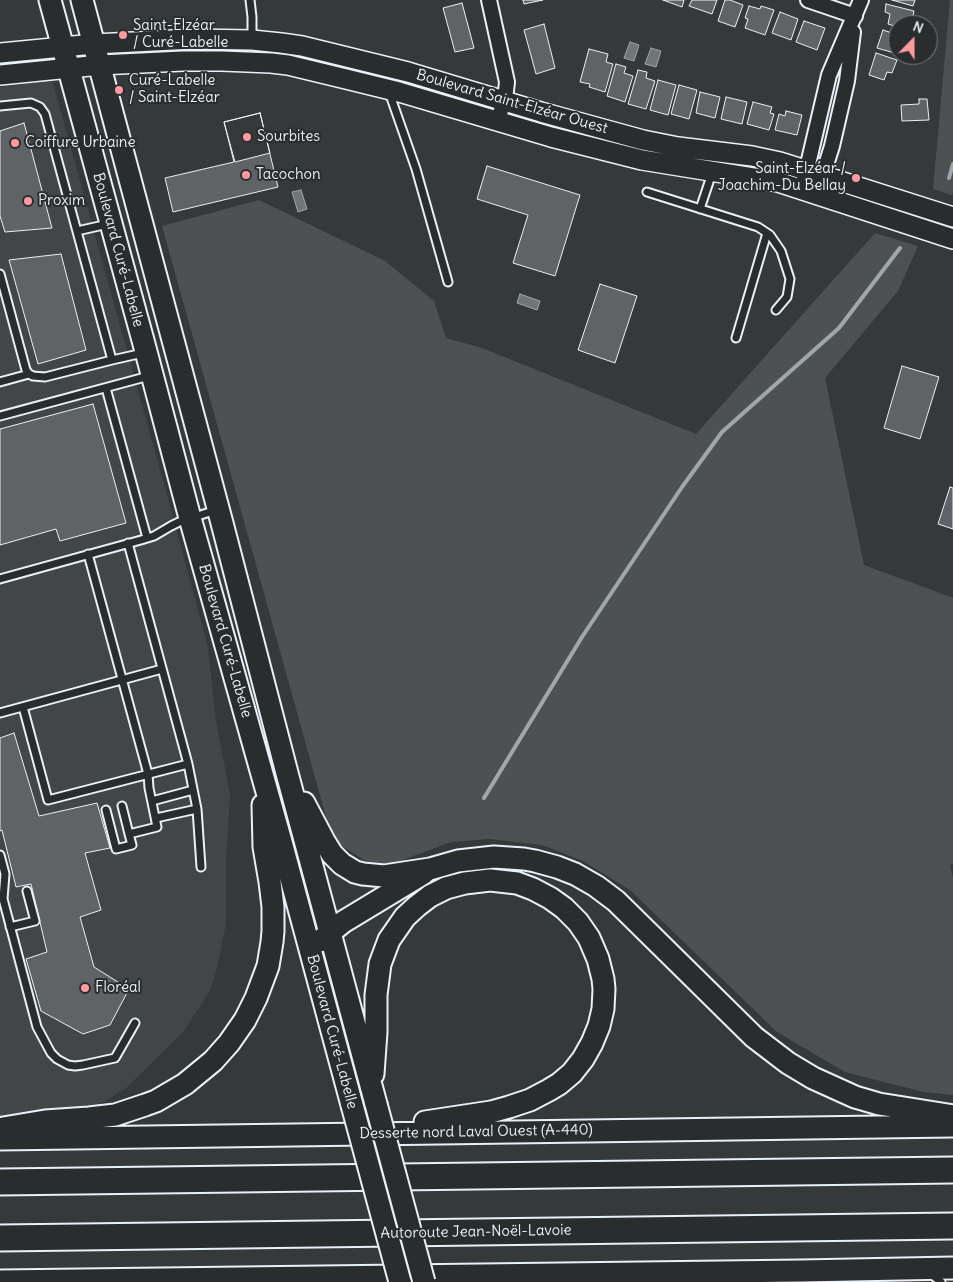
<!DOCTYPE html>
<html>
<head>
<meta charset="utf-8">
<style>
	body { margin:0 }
	#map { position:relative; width:953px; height:1282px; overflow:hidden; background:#35393a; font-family:Delius,sans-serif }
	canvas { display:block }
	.north { position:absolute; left:888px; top:15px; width:50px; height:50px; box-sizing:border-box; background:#2a2d2e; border:1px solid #767b7f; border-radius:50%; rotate:22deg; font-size:14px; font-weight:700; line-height:20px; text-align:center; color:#e8f1f8 }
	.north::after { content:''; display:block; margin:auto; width:18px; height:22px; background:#ff9aa2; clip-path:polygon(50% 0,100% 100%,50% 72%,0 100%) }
</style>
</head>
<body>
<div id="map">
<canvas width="953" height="1282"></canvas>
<div class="north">N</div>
</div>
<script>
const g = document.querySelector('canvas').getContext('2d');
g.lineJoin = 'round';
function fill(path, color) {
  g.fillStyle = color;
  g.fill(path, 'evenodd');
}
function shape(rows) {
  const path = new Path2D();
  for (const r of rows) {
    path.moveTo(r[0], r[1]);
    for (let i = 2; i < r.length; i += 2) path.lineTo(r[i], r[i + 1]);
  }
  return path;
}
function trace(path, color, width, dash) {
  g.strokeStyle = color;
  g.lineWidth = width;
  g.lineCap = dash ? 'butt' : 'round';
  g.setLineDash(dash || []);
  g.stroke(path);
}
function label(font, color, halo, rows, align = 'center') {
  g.font = font + ' Delius,sans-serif';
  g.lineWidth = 4;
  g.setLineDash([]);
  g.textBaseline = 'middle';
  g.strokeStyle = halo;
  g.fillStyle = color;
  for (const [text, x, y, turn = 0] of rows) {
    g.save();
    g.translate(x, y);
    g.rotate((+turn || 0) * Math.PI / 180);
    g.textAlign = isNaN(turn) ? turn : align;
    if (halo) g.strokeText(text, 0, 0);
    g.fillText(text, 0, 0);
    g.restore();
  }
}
fill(shape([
	[52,80,164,484,208,647,216,721,230,794,226,862,226,923,217,968,210,991,183,1032,125,1089,93,1108,0,1117,0,87]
]), '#424647');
fill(shape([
	[950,0,953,0,953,192,952,195,933,189],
	[259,200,385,261,434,301,446,338,482,348,696,434,875,233,918,246,898,291,825,378,864,565,953,598,953,864,950,865,953,878,953,1095,924,1092,845,1072,777,1032,630,890,583,861,542,845,489,839,451,842,392,864,377,865,364,860,342,846,331,835,162,226]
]), '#4d5152');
const water = shape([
	[630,42,639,45,634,61,624,58,630,42],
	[651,48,661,51,656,67,645,64,651,48],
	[301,190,307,209,298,212,292,192,301,190],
	[520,294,540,301,537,310,517,303,520,294]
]);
fill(water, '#707579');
trace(water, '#a0a7ac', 1);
trace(shape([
	[949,178,953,164],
	[484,798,582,637,682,487,722,432,839,328,900,248]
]), '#a0a7ac', 4);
const building = shape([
	[523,0,543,0,524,4,523,0],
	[663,0,684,0,682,7,663,0],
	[692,0,717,0,712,14,689,6,692,0],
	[725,0,730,0,743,5,735,27,718,21,725,0],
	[892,0,915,0,913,6,892,0],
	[462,3,474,48,455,52,443,8,462,3],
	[886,4,914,11,911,25,898,25,898,27,888,24,890,14,885,12,886,4],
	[749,6,760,9,761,6,774,10,765,35,745,28,748,19,745,18,749,6],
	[780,12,798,19,791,40,772,33,780,12],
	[804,21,825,28,817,50,796,42,804,21],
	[544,24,555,68,536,74,524,30,544,24],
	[883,30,898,35,898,54,877,48,883,30],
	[589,49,608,54,606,62,613,64,605,92,589,87,590,84,580,82,589,49],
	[876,53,897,60,892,73,887,72,884,80,869,75,876,53],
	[616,64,626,67,624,73,633,76,625,102,607,96,616,64],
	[638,70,647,72,646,78,655,81,646,109,628,104,638,70],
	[658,80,676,85,668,115,650,110,658,80],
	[679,85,697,90,689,119,671,114,679,85],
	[700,92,720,97,715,118,696,113,700,92],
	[726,97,747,102,742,124,721,119,726,97],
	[919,99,927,99,929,120,902,121,901,105,919,104,919,99],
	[753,102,772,107,770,113,774,114,769,130,747,124,753,102],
	[786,111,802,115,797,135,775,130,779,114,785,116,786,111],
	[260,113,278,187,173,212,165,178,234,162,224,122,260,113],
	[260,113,270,153,235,162,224,122,260,113],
	[24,123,52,228,5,232,0,216,0,131,24,123],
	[487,166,580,195,555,276,513,263,528,215,477,199,487,166],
	[61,254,86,350,38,364,9,260,61,254],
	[600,284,637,296,615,363,578,350,600,284],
	[902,366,939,377,920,439,884,428,902,366],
	[93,404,126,523,60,541,56,529,0,545,0,429,93,404],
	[950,487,953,488,953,529,938,524,950,487],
	[14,733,39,816,97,803,110,848,85,853,101,910,80,917,94,967,129,989,110,1025,83,1034,41,1011,26,959,47,952,31,884,16,887,2,830,0,831,0,738,14,733]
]);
fill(building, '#5f6365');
trace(building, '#e8f1f8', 1);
const lane = shape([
	[250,0,252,17,252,39],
	[389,92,416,169,448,282],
	[0,106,31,103,40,107,45,114,112,360,143,353],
	[647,192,758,227,770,235,781,251,790,279,787,297,776,310],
	[700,209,712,173],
	[77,231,108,224],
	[0,274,26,370,29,374,33,376,45,377,112,360],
	[736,338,767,233],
	[0,382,29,374],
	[106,388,147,538],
	[0,416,149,376],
	[88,554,148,774,149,788,157,827,129,834,122,806],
	[0,579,141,540,154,536,171,526,179,522,216,510],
	[23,707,48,800,188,764,128,543],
	[0,713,162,669],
	[152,801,193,790],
	[197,809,201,867],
	[106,810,116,849,132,845,129,834],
	[156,818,197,809,188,764],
	[0,855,5,874,3,899],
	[0,897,3,899,37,1027,51,1053,57,1059,68,1065,75,1066,83,1065,115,1058,135,1023],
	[10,927,35,921,27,891],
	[931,1274,941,1282]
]);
const street = shape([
	[489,0,507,82,506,91,498,122],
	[808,0,855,16],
	[804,177,809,160,829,75,861,0],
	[820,184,832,146,847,81,853,32]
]);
const secondary = shape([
	[0,53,94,44,193,39,252,40,281,43,302,46,408,72,541,112,643,140,678,147,752,156,780,162,953,217],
	[0,75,100,65,183,61,222,61,271,63,288,65,346,79,399,92,551,137,642,160,778,182,953,239]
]);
const primary = shape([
	[50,0,144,344,190,518,280,838,352,1105],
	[82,0,222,523,287,773,376,1104],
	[304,803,324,841,332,854,342,864,355,872,363,874,384,876,430,869,458,861,494,857,524,859,535,861,557,867,575,874,596,886,616,901,754,1037,788,1063,813,1078,855,1097,879,1104,953,1116],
	[320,941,343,922,424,873],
	[373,1074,376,1032,376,995,380,964,389,940,405,917,417,906,430,896,446,888,465,883,490,880,517,883,533,889,550,898,564,908,578,922,589,938,598,959,603,979,604,989,603,1009,599,1026,592,1043,583,1059,572,1073,559,1084,549,1090,530,1100,509,1107,491,1112,425,1122],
	[3,1128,45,1121,89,1118,115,1115,145,1105,156,1101,185,1084,213,1061,229,1043,245,1020,256,998,268,966,272,942,273,931,273,907,270,882,264,847,263,805],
	[0,1139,953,1126],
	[0,1281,801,1271,953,1268]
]);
const highway = shape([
	[0,1182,953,1170],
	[0,1238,953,1226]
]);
trace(lane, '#e8f1f8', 11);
trace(street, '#e8f1f8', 18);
trace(secondary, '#e8f1f8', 22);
trace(primary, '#e8f1f8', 25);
trace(highway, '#e8f1f8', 29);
trace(lane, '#2a2d2e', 7);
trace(street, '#2a2d2e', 14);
trace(secondary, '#2a2d2e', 19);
trace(primary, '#2a2d2e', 21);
trace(highway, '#2a2d2e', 25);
const primaryBridge = shape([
	[376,1104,424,1282],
	[352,1105,400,1282]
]);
trace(primaryBridge, '#e8f1f8', 25, []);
trace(primaryBridge, '#2a2d2e', 21);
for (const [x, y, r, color] of [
	[123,35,5,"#ff9aa2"],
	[119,90,5,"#ff9aa2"],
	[247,137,5,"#ff9aa2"],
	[15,143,5,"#ff9aa2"],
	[246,175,5,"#ff9aa2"],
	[856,178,5,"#ff9aa2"],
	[28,201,5,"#ff9aa2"],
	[85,988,5,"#ff9aa2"]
]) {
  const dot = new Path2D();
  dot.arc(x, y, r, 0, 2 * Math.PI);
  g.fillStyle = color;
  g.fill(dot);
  trace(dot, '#2a2d2e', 2);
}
label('15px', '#e8f1f8', '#2a2d2e', [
	["Saint-Elzéar",133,26],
	["/ Curé-Labelle",133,43],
	["Curé-Labelle",129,81],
	["/ Saint-Elzéar",129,98],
	["Sourbites",257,137],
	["Coiffure Urbaine",25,143],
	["Saint-Elzéar /",846,169,"right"],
	["Joachim-Du Bellay",846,186,"right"],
	["Tacochon",256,175],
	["Proxim",38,201],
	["Floréal",95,988]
], 'left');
label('15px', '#e8f1f8', '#2a2d2e', [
	["Boulevard Saint-Elzéar Ouest",512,102,16],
	["Boulevard Curé-Labelle",118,250,75],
	["Boulevard Curé-Labelle",225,641,74],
	["Boulevard Curé-Labelle",332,1032,75],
	["Desserte nord Laval Ouest (A-440)",476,1132,-1],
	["Autoroute Jean-Noël-Lavoie",476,1232,-1]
]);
</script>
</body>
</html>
